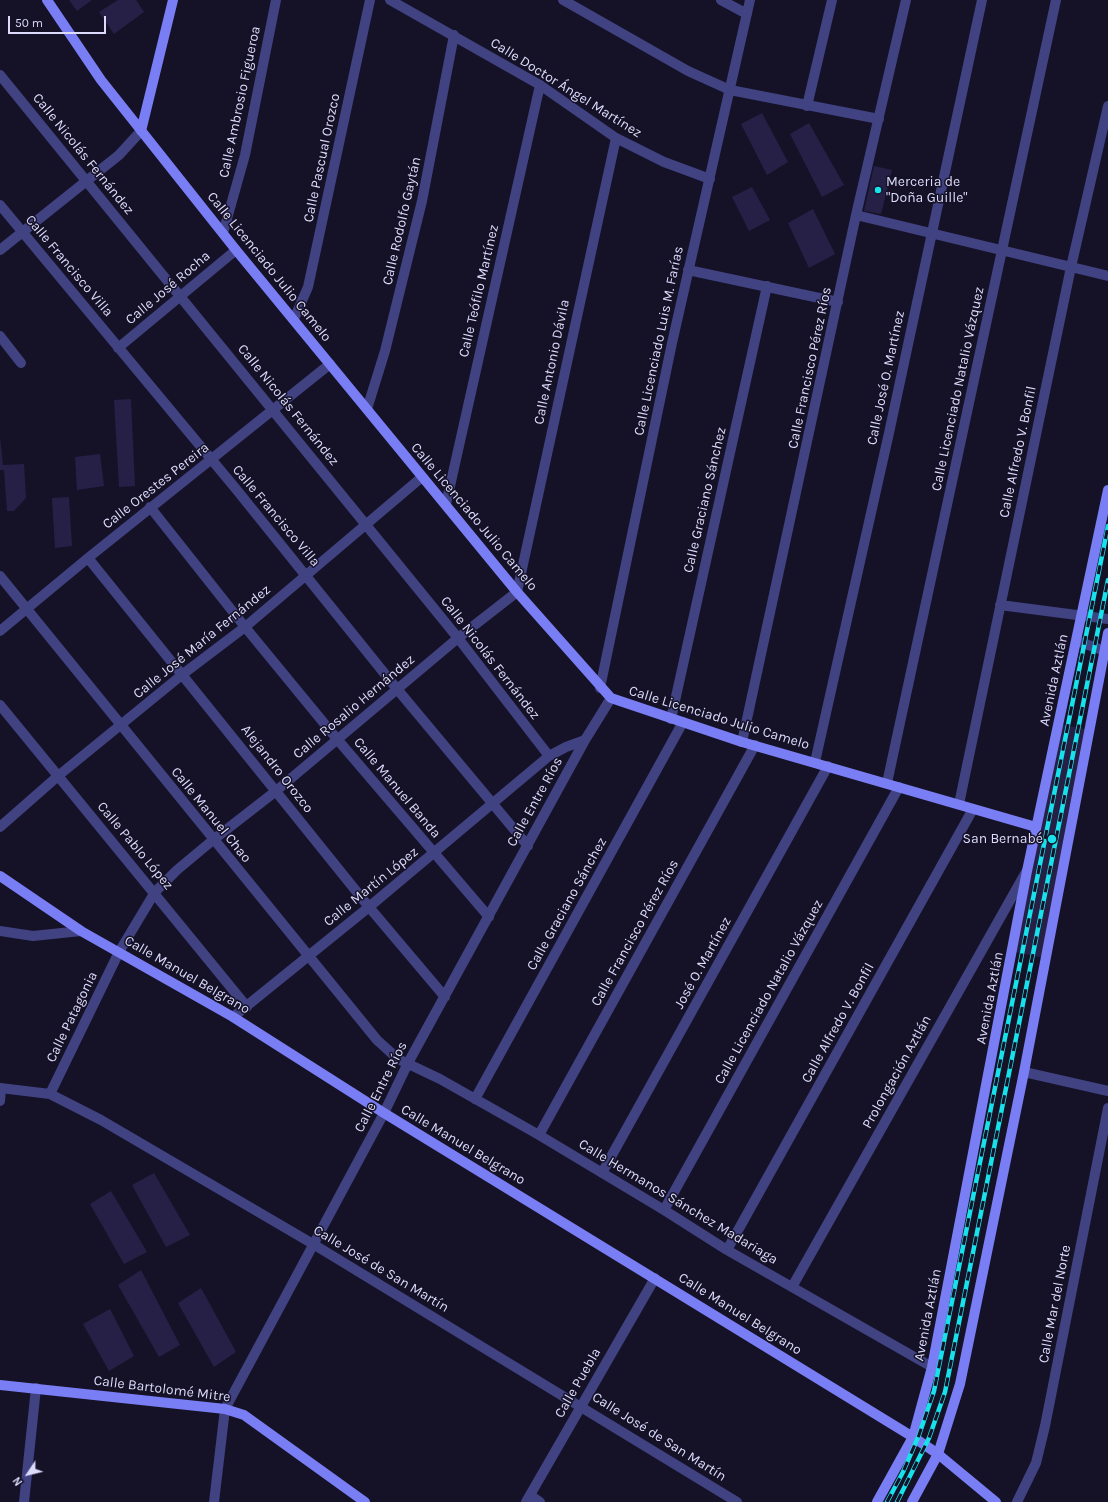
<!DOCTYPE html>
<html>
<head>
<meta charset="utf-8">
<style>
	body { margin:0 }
	#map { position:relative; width:1108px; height:1502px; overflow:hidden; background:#151227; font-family:Karla,sans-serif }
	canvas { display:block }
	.north { position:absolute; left:8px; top:1454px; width:40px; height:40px; -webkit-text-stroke:3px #151227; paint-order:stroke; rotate:235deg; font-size:11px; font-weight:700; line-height:16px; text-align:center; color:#dddbfc }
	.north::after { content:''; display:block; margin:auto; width:14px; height:18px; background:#dddbfc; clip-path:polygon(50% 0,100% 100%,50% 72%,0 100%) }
	.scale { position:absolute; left:8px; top:16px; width:98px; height:18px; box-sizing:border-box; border:2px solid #dddbfc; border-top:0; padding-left:5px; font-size:12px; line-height:14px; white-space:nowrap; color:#dddbfc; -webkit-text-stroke:3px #151227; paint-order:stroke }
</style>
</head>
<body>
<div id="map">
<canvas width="1108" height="1502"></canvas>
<div class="north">N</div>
<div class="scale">50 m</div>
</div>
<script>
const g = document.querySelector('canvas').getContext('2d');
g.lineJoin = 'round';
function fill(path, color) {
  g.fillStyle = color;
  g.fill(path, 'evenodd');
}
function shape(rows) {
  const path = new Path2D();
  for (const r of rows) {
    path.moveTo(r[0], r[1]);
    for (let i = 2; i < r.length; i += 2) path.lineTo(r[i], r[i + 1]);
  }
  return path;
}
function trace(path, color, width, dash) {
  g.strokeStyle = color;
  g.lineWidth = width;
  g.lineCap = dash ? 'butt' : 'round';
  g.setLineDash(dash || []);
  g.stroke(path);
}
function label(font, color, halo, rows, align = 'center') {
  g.font = font + ' Karla,sans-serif';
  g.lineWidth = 3;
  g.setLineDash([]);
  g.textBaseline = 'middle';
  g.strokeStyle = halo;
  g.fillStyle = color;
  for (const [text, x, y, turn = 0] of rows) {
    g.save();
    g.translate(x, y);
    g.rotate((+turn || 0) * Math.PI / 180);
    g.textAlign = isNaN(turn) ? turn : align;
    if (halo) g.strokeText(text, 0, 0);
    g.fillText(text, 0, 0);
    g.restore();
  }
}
fill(shape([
	[69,0,92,0,77,11],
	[118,0,136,0,144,12,114,34,99,12],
	[762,113,788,162,767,175,741,124],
	[809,123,844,185,822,197,790,134],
	[874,166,892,170,881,214,864,211],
	[752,187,770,220,749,231,732,197],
	[813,209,835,254,809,268,788,223],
	[131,399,135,486,119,487,114,400],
	[0,438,3,465,24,464,26,498,14,511,7,511,4,470,0,470],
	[100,454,104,486,77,490,75,457],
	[69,497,72,546,55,548,52,498],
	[1055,723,1088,730,1044,958,1010,951],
	[154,1173,190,1235,166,1247,132,1185],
	[111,1191,147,1252,124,1264,90,1204],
	[141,1270,180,1345,159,1357,118,1285],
	[201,1288,236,1352,214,1367,178,1303],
	[110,1309,134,1356,109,1371,83,1324]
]), '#262047');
trace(shape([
	[390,0,540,85,616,138,664,162,710,179],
	[563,0,688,71,730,90,879,119],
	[721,0,747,14],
	[0,75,458,638,549,756],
	[807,106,832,0],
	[0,205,236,489,397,689,528,846],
	[856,215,1108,276],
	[223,233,245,155,276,0],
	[0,250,119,155,141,131],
	[688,270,838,302],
	[294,319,308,287,370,0],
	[0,336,21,363],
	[118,348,236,250],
	[367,409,385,351,422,201,454,35],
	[446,504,540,85],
	[150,507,245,627,337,739,489,917],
	[88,558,369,907,445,997],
	[0,576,377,1040,398,1059,440,1079,539,1135,664,1210,727,1250,932,1367],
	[1000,605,1108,619],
	[0,631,88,558,330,364],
	[1077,641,1108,652],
	[600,688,672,343,750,0],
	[0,705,247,1007],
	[671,719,767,286],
	[742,742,856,215,906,0],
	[815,762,889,433,982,0],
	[887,783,1056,0],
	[959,804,1071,267,1108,106],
	[0,827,58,776,183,674,245,627,422,477],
	[0,931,33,936,81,931],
	[233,1017,369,907,549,756,566,747,585,740],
	[1024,1072,1108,1091],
	[0,1088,50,1094,101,1120,313,1244,737,1502],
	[50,1094,119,952,155,892,177,870,213,840,276,791,458,638,517,592,616,138],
	[475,1099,683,722],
	[0,1101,1,1088],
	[539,1135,755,745],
	[602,1173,828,766],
	[664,1210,899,787],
	[727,1250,973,809],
	[792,1287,1026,872],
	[530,1495,540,1502],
	[24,1502,36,1388],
	[214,1502,225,1409,384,1113,408,1063,585,740,611,698],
	[526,1502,655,1278],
	[1017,1502,1036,1463,1045,1426,1108,1108]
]), '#414282', 10);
trace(shape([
	[47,0,101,80,236,250,517,592,611,698,742,742,1036,827],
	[141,131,173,0],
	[0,876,81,931,233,1017,384,1113,913,1437,938,1454,996,1502],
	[0,1385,225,1409,244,1415,365,1502],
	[877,1502,913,1437,932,1367,1027,871,1108,490],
	[912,1502,938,1454,960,1384,1024,1072,1108,633]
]), '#7a7ef4', 10);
const rail = shape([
	[887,1502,903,1472,919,1435,934,1391,1108,526],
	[897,1502,929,1438,945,1392,1108,580]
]);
trace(rail, '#17e2ec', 4.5);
trace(rail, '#151227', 3, [9]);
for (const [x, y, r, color] of [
	[878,190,4,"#17e2ec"],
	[1052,839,5,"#17e2ec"]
]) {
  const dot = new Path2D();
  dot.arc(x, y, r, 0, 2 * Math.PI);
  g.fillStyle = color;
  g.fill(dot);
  trace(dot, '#151227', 1.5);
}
label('14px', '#dddbfc', '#151227', [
	["Calle Doctor Ángel Martínez",566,88,32],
	["Calle Ambrosio Figueroa",240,102,-78],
	["Calle Nicolás Fernández",83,154,51],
	["Calle Pascual Orozco",322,158,-78],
	["Calle Rodolfo Gaytán",402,221,-77],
	["Calle Francisco Villa",69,266,50],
	["Calle Licenciado Julio Camelo",269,267,51],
	["Calle José Rocha",168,288,-40],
	["Calle Teófilo Martínez",479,291,-77],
	["Calle Licenciado Luis M. Farías",659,341,-78],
	["Calle Antonio Dávila",552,362,-78],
	["Calle Francisco Pérez Ríos",810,368,-78],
	["Calle José O. Martínez",886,378,-78],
	["Calle Licenciado Natalio Vázquez",958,389,-78],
	["Calle Nicolás Fernández",288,405,51],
	["Calle Alfredo V. Bonfil",1018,452,-78],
	["Calle Orestes Pereira",156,486,-38],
	["Calle Graciano Sánchez",705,500,-77],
	["Calle Francisco Villa",276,516,50],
	["Calle Licenciado Julio Camelo",474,517,50],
	["Calle José María Fernández",202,642,-39],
	["Calle Nicolás Fernández",490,658,52],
	["Avenida Aztlán",1054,680,-78],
	["Calle Rosalio Hernández",354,707,-40],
	["Calle Licenciado Julio Camelo",719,718,17],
	["Alejandro Orozco",277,769,52],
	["Calle Manuel Banda",397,788,50],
	["Calle Entre Ríos",535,802,-61],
	["Calle Manuel Chao",211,815,51],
	["Calle Pablo López",135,846,50],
	["Calle Martín López",371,887,-39],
	["Calle Graciano Sánchez",567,904,-61],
	["Calle Francisco Pérez Ríos",635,933,-61],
	["José O. Martínez",703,963,-61],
	["Calle Manuel Belgrano",187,975,30],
	["Calle Licenciado Natalio Vázquez",769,992,-61],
	["Avenida Aztlán",990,998,-79],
	["Calle Patagonia",72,1017,-64],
	["Calle Alfredo V. Bonfil",838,1023,-61],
	["Prolongación Aztlán",897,1072,-61],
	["Calle Entre Ríos",381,1087,-63],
	["Calle Manuel Belgrano",463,1145,31],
	["Calle Hermanos Sánchez Madariaga",678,1202,31],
	["Calle José de San Martín",381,1269,31],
	["Calle Mar del Norte",1055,1304,-79],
	["Calle Manuel Belgrano",740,1314,32],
	["Avenida Aztlán",928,1315,-79],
	["Calle Puebla",578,1383,-60],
	["Calle Bartolomé Mitre",162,1389,7],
	["Calle José de San Martín",659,1437,32]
]);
label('14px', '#dddbfc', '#151227', [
	["Merceria de",886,182],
	["\"Doña Guille\"",886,198],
	["San Bernabé",1043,839,"right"]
], 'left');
</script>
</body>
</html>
